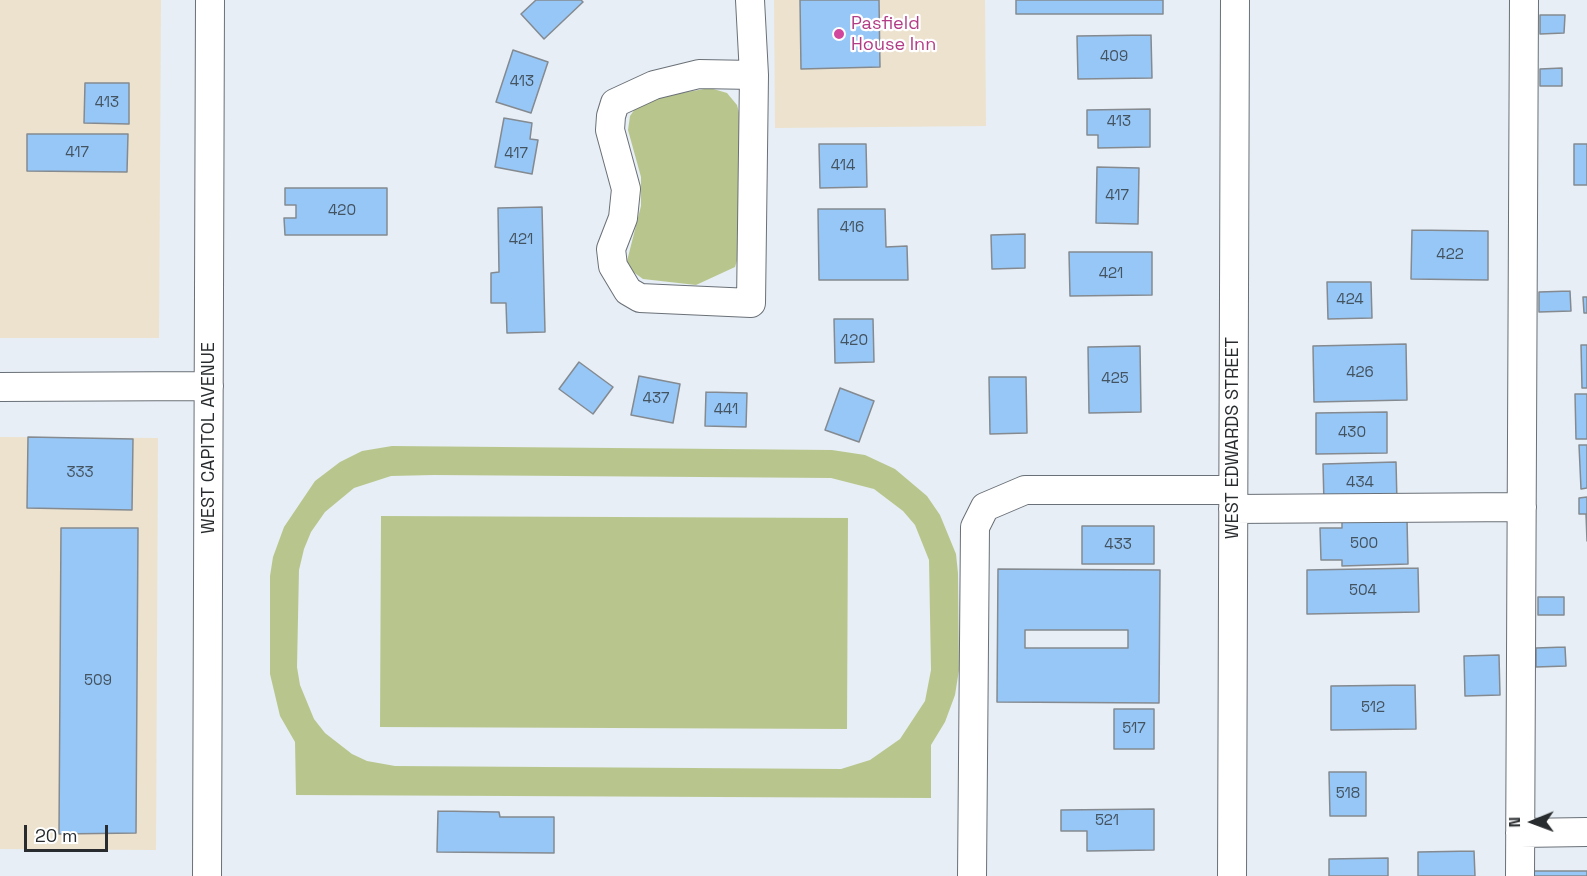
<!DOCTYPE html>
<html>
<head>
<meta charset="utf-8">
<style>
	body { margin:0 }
	#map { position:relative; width:1587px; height:876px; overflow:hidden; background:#e7eef5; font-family:"Space Grotesk",sans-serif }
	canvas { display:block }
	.north { position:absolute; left:1503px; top:792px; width:60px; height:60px; -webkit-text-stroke:4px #fff; paint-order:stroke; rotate:269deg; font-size:16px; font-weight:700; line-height:24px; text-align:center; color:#292c2e }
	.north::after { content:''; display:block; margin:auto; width:21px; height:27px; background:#292c2e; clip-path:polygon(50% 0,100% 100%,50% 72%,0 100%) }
	.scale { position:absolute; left:24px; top:825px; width:84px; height:27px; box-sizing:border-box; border:3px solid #292c2e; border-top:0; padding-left:8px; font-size:18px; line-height:21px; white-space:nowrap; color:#292c2e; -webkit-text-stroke:4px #fff; paint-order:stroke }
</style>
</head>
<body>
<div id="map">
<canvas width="1587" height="876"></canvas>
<div class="north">N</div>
<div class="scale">20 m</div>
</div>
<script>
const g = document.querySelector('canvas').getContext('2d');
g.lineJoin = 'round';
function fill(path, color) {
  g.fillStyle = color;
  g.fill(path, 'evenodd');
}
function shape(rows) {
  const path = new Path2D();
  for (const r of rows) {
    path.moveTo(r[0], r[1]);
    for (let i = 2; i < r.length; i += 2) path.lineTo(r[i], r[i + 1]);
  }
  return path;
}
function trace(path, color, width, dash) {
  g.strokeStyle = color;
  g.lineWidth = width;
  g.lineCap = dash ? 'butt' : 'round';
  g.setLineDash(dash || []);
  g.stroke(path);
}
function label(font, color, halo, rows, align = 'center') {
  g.font = font + ' "Space Grotesk",sans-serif';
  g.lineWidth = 4.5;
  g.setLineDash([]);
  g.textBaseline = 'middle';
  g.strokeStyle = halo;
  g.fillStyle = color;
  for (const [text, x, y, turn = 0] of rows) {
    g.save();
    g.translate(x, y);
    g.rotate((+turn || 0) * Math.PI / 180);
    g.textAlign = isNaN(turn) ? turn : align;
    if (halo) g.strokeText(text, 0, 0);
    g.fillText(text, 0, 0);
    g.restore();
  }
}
fill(shape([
	[0,0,161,0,159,338,0,338],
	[774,0,985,0,986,126,775,128],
	[0,437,158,438,156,850,0,849]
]), '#ede2cd');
fill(shape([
	[710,88,727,93,737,105,741,120,740,251,735,267,696,285,643,279,632,271,627,261,641,206,641,177,628,130,630,116,637,106,664,96],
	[392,446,832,450,865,455,895,469,927,496,940,515,956,554,958,573,959,670,955,695,945,722,931,745,931,798,296,795,295,742,280,716,270,674,270,576,273,557,284,527,315,481,340,462,362,451],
	[434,475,831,478,874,489,903,511,915,525,929,560,931,670,925,701,900,739,870,760,841,769,395,766,367,761,352,754,325,733,314,719,300,685,297,667,299,570,304,549,311,532,325,512,354,488,391,476],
	[381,516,848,518,847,729,380,727]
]), '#b8c68d');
const building = shape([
	[536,0,581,0,583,2,544,39,521,14,536,0],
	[800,0,879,0,880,67,801,69,800,0],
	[1016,0,1163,0,1163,14,1016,14,1016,0],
	[1540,15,1565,15,1564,33,1540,34,1540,15],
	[1151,35,1152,78,1078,79,1077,36,1151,35],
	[513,50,548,62,531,113,496,102,513,50],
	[1562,68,1562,86,1540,86,1540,69,1562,68],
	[85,83,129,83,129,124,84,123,85,83],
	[1150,109,1150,147,1098,148,1098,135,1087,135,1087,110,1150,109],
	[504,118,532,123,530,139,538,140,532,174,495,167,504,118],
	[27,134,128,134,127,172,27,171,27,134],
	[819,144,866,144,867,187,820,188,819,144],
	[1574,144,1587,144,1587,185,1574,185,1574,144],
	[1097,167,1139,168,1138,224,1096,223,1097,167],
	[285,188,387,188,387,235,285,235,284,218,296,218,296,205,285,205,285,188],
	[542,207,545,332,507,333,506,303,491,303,491,273,499,272,498,208,542,207],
	[818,209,885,209,886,247,907,246,908,280,819,280,818,209],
	[1412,230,1488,231,1488,280,1411,279,1412,230],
	[1025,234,1025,268,992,269,991,235,1025,234],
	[1069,252,1152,252,1152,295,1070,296,1069,252],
	[1327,282,1371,282,1372,318,1328,319,1327,282],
	[1570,291,1571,311,1539,312,1539,292,1570,291],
	[1583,297,1587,297,1587,313,1584,313,1583,297],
	[834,319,873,319,874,362,835,363,834,319],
	[1406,344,1407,400,1314,402,1313,346,1406,344],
	[1581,345,1587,345,1587,388,1582,388,1581,345],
	[1140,346,1141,412,1089,413,1088,347,1140,346],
	[579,362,613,387,593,414,559,389,579,362],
	[639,376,680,384,673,423,631,415,639,376],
	[989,377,1026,377,1027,433,990,434,989,377],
	[840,388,874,401,859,442,825,430,840,388],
	[706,392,747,393,746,427,705,426,706,392],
	[1575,394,1587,394,1587,439,1576,439,1575,394],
	[1387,412,1387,453,1316,454,1316,413,1387,412],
	[28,437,133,439,132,510,27,508,28,437],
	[1579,445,1587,445,1587,488,1581,489,1579,445],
	[1396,462,1397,503,1324,504,1323,464,1396,462],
	[1587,497,1587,541,1586,514,1579,514,1579,498,1587,497],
	[1407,519,1408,564,1342,566,1342,560,1321,560,1320,528,1342,528,1342,521,1407,519],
	[1082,526,1154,526,1154,564,1082,564,1082,526],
	[61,528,138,528,136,833,59,834,61,528],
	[1418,568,1419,612,1307,614,1307,570,1418,568],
	[998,569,1160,570,1159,703,997,702,998,569],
	[1025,630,1128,630,1128,648,1025,648,1025,630],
	[1538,597,1564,597,1564,615,1538,615,1538,597],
	[1565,647,1566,666,1536,667,1536,648,1565,647],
	[1499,655,1500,695,1465,696,1464,656,1499,655],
	[1415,685,1416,729,1331,730,1331,686,1415,685],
	[1114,709,1154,709,1154,749,1114,749,1114,709],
	[1329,772,1366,772,1366,816,1330,816,1329,772],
	[1154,809,1154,850,1087,851,1087,831,1061,831,1061,810,1154,809],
	[438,811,499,812,500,817,554,817,554,853,437,852,438,811],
	[1474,851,1475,876,1418,876,1418,852,1474,851],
	[1388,858,1388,876,1329,876,1329,859,1388,858],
	[1531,871,1587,871,1587,876,1531,876,1531,871]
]);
fill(building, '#97c7f6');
trace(building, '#848a90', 1.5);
const minor = shape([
	[750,0,754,75,751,303,640,298,628,291,613,266,611,249,623,218,626,189,610,130,611,116,615,103,654,85,699,74,754,75],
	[0,387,209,386],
	[1233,509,1522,507],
	[1520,833,1587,832],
	[207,876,210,0],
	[972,876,975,527,985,507,1025,490,1233,490],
	[1232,876,1235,0],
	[1520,876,1524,0]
]);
trace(minor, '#6a7077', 30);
trace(minor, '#fff', 28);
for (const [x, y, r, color] of [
	[839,34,6,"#d1479c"]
]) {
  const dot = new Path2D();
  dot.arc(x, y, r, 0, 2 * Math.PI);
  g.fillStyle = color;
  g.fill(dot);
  trace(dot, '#fff', 2);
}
label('15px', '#445360', null, [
	["409",1114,57],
	["413",522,82],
	["413",107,103],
	["413",1119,122],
	["417",77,153],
	["417",516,154],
	["414",843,166],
	["417",1117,196],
	["420",342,211],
	["416",852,228],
	["421",521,240],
	["422",1450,255],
	["421",1111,274],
	["424",1350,300],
	["420",854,341],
	["426",1360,373],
	["425",1115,379],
	["437",656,399],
	["441",726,410],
	["430",1352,433],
	["333",80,473],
	["434",1360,483],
	["500",1364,544],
	["433",1118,545],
	["504",1363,591],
	["509",98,681],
	["512",1373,708],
	["517",1134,729],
	["518",1348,794],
	["521",1107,821]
]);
label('18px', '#b23c85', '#fff', [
	["Pasfield",851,24],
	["House Inn",851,45]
], 'left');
label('18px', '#292c2e', '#fff', [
	["WEST CAPITOL AVENUE",209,438,-90],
	["WEST EDWARDS STREET",1233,438,-90]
]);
</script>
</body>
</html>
